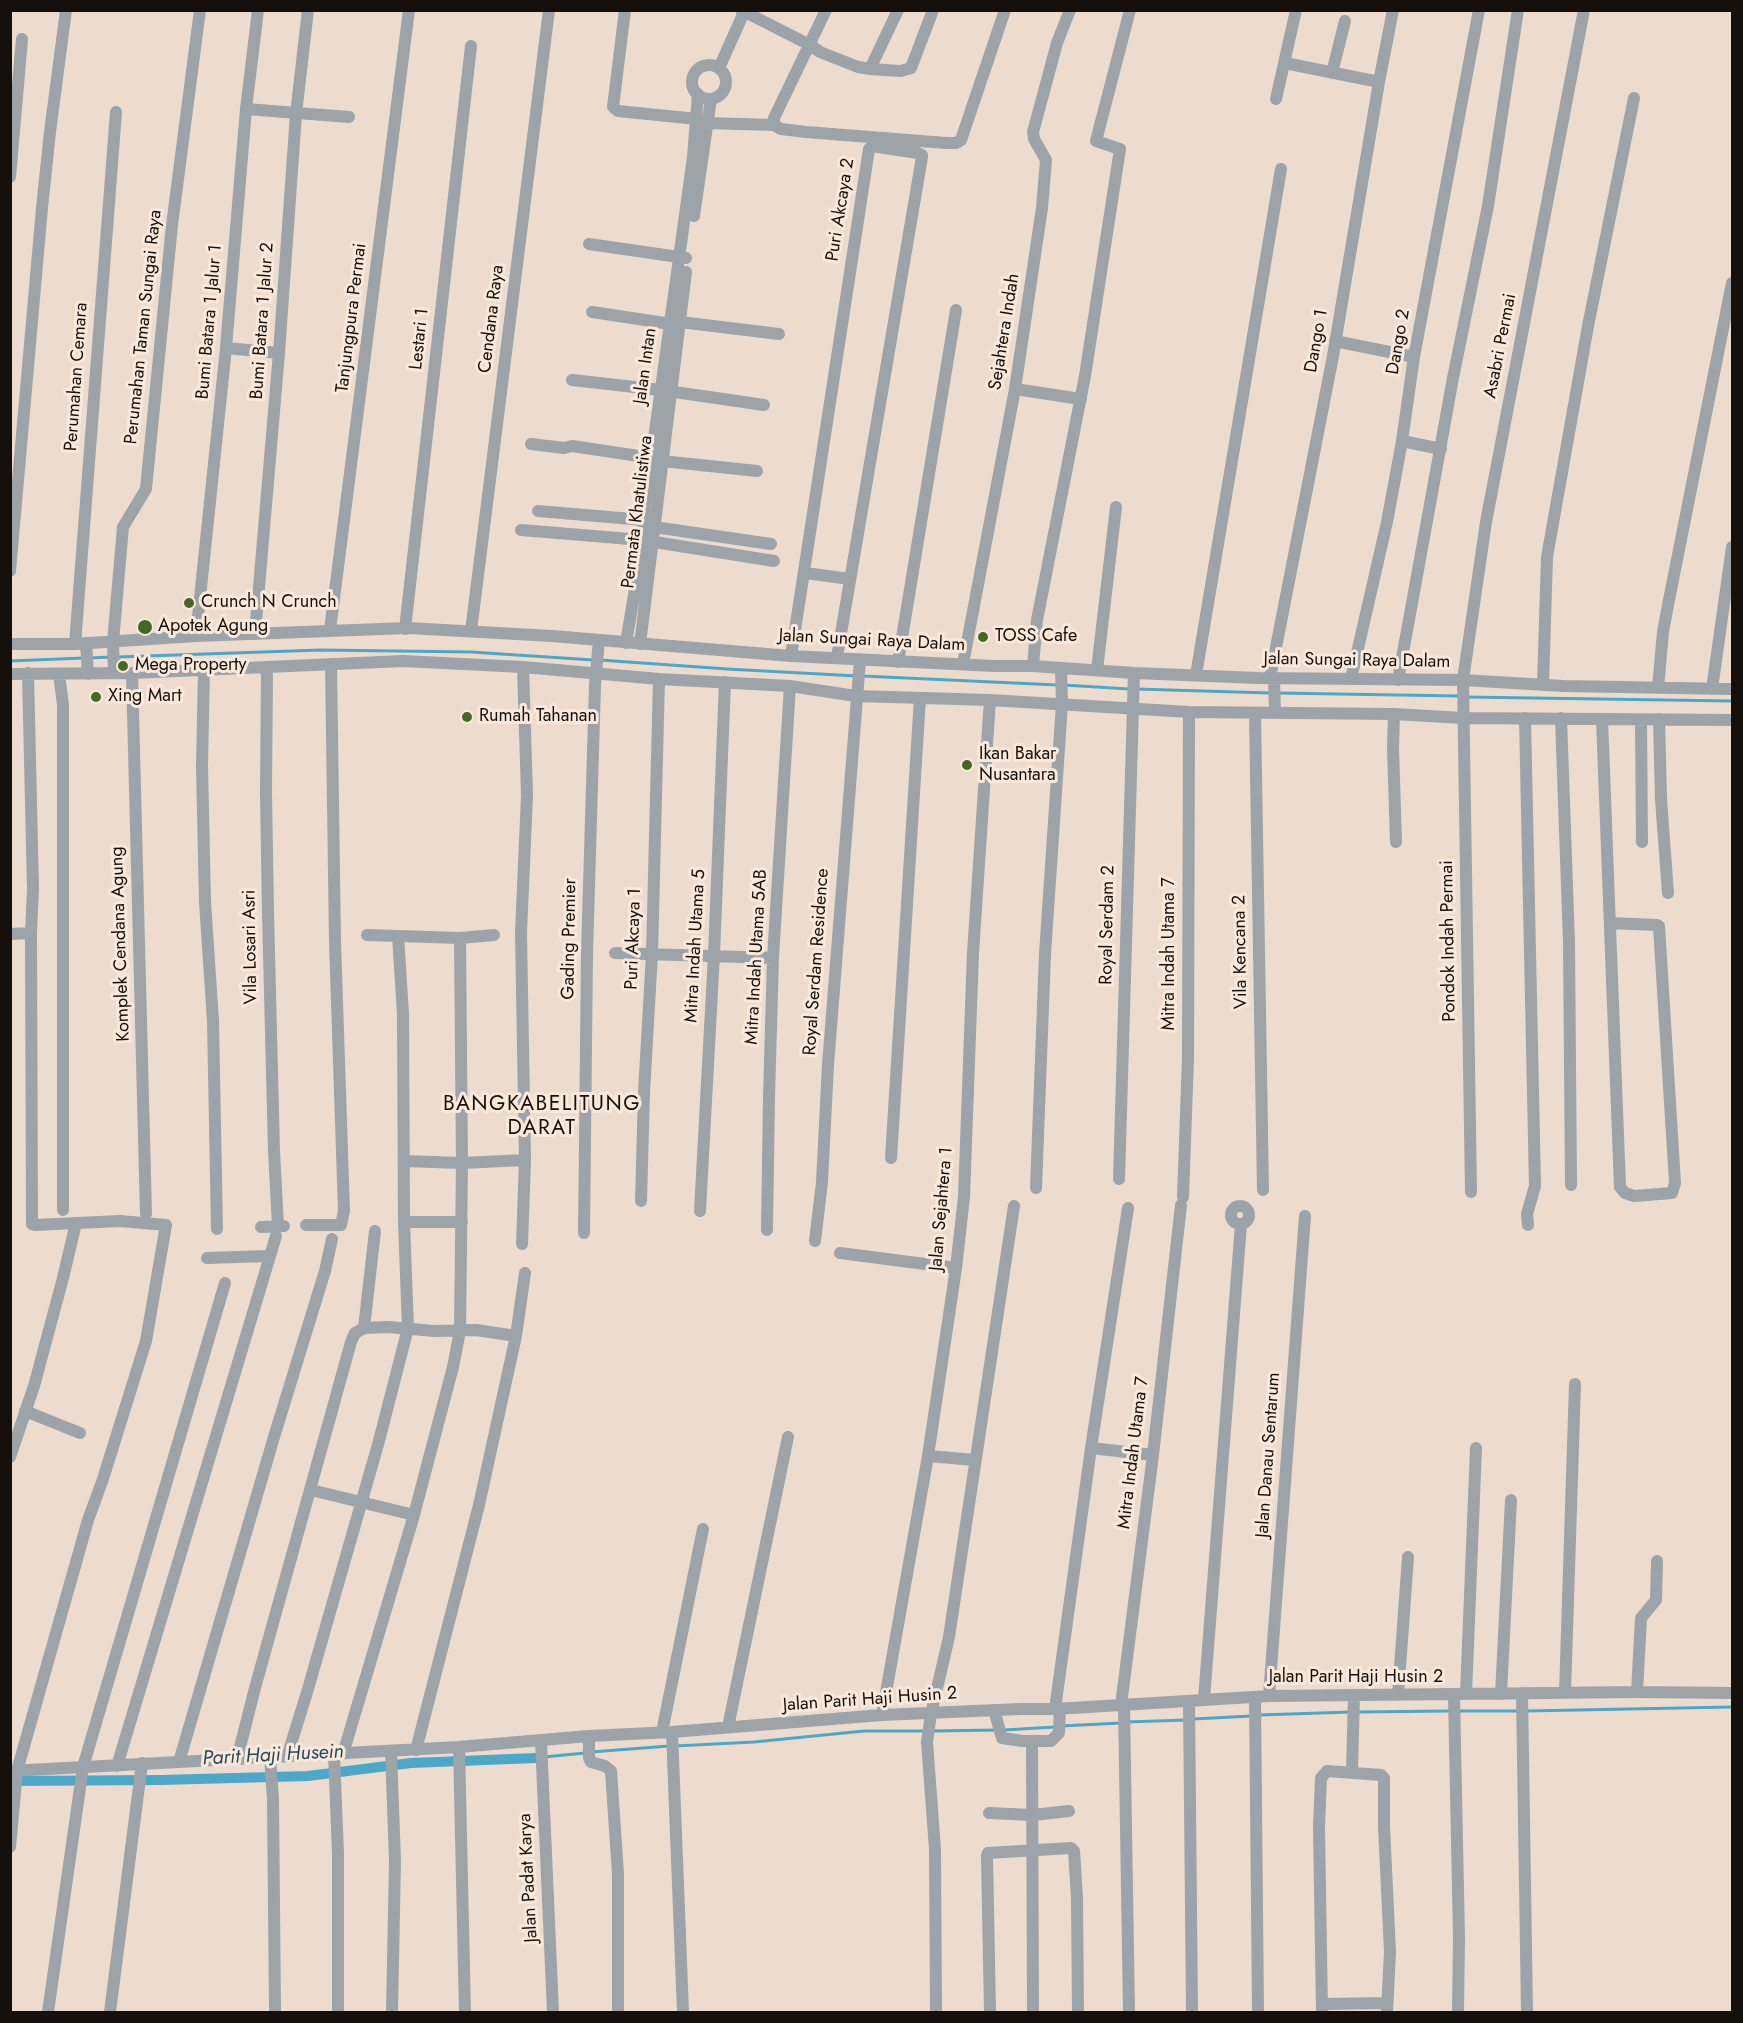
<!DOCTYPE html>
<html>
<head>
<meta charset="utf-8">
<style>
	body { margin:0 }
	#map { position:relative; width:1743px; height:2023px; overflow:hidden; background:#eddcce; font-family:Jost,sans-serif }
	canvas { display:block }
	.frame { position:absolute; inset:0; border:12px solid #15100b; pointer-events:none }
</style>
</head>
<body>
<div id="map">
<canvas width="1743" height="2023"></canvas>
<div class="frame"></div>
</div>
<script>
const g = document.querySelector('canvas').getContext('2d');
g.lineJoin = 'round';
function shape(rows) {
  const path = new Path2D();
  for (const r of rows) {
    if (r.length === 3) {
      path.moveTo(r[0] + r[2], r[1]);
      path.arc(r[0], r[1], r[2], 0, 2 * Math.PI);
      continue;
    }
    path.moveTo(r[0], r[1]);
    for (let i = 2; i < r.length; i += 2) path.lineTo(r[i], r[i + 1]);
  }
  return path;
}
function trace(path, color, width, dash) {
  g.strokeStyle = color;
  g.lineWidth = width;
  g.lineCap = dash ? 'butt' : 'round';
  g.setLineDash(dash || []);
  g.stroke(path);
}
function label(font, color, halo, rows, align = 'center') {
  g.font = font + ' Jost,sans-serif';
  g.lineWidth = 6;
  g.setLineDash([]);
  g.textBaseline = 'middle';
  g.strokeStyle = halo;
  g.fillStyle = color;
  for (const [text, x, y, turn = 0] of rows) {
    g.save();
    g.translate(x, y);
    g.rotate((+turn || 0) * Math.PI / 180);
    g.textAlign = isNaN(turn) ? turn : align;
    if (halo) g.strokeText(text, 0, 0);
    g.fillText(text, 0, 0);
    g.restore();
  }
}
trace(shape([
	[117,657,321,650,471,652,593,660],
	[90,658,111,657],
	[600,660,727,669,857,676],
	[10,661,84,658],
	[863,676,1057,685],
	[1064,685,1129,689],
	[1136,689,1270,693],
	[1277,693,1459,696],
	[1466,697,1732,701],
	[1457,1711,1519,1711],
	[1526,1711,1732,1707],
	[1358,1712,1450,1711],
	[1259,1715,1351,1712],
	[1193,1719,1252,1716],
	[1127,1722,1186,1720],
	[1061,1726,1121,1723],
	[1004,1730,1055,1727],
	[932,1731,998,1730],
	[675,1746,754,1742,864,1731,926,1731],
	[591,1752,669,1746],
	[544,1757,585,1753]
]), '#4da7c9', 3);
trace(shape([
	[10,1781,161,1780,308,1776,411,1763,536,1758]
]), '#4da7c9', 10);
trace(shape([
	[625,10,613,107,618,111,697,119],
	[741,10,810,45,820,52,858,67,870,69,901,71,911,68,933,10],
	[826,10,774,118,774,125,781,129,806,132,946,143,956,143,961,140,1005,10],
	[1285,63,1379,82],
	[709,82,17],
	[719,68,745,10],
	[870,69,898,10],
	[1332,73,1345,21],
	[1276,99,1296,10],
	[246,109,349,117],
	[707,123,774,125],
	[10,177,22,39],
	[694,216,711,99],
	[589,244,686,258],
	[592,312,671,324],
	[680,322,779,334],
	[1335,341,1414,357],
	[226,348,279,353],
	[572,380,661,390,764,405],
	[1015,389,1081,399],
	[1402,441,1441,449],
	[531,444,564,448,572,446,652,458],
	[662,461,757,471],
	[538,511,644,520],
	[647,526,771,544],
	[521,530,642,540,774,561],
	[10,571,42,208,50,132,66,10],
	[805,573,850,579],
	[405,629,471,46],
	[330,630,409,10],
	[471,631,549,10],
	[255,634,279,353,296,114,308,10],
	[196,636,226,348,246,109,258,10],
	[86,643,88,674],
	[626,643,639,565,645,504,693,157,698,94],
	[10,644,75,644,196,636,408,628,552,636,791,656,994,666,1033,666,1134,673,1258,678,1463,680,1563,686,1732,689],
	[75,644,116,112],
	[640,644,686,272],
	[791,656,869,149,872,146,918,153,922,155,922,157,837,657],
	[898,662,956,310],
	[963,664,1015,389,1042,208,1046,160,1034,139,1033,132,1057,43,1070,10],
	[1033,666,1037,620,1085,376,1120,149,1096,141,1130,10],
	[267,667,266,793,268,913,274,1151,278,1226],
	[204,669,202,766,205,902,213,1021,217,1229],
	[1097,670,1116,507],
	[114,673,113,642,123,527,146,489,172,225,200,10],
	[132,673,146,1214],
	[10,674,132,673,403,661,523,667,659,679,790,686,856,696,990,700,1189,712,1394,714,1463,718,1732,720],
	[59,674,63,705,63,1210],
	[1196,675,1281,169],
	[1270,678,1333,356,1379,82,1393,10],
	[1274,678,1275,713],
	[1351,679,1387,522,1402,441,1414,357,1479,10],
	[1398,680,1453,378,1488,206,1518,10],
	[1543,685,1547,557,1588,326,1634,98],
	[1658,688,1663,632,1668,605,1732,283],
	[1712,689,1732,547],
	[1255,714,1263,1190],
	[1394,714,1393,748,1396,842],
	[1525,718,1535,1186,1527,1214,1528,1225],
	[1561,718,1569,942,1571,1185],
	[1602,719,1620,1187,1625,1193,1634,1196,1672,1193,1675,1183,1659,926,1657,925,1610,923],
	[1659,719,1661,799,1668,893],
	[1641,720,1642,842],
	[10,934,31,933],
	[367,935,398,936],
	[460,938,494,935],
	[615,953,773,958],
	[891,1158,920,698],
	[404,1161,462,1163,525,1160],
	[1119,1179,1134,673],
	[1036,1188,1045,954,1062,704,1061,668],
	[1471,1192,1463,680,1486,522,1584,10],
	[1183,1197,1188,1058,1189,712],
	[641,1201,644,1092,652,954,659,679],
	[1240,1215,9],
	[700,1211,714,955,725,682],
	[404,1222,462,1222],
	[306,1225,341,1225,344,1211,335,942,331,664],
	[261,1227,284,1226],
	[767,1230,769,1096,773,958,790,686],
	[584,1233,587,953,595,685,599,640],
	[815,1241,822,1182,828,1065,860,660],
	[522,1244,525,1160,521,933,527,795,523,667],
	[840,1253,956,1268],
	[207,1258,269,1256],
	[364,1328,375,1231],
	[25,1411,80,1433],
	[1091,1448,1153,1455],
	[928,1456,975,1460],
	[10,1457,34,1386,63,1278,76,1223],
	[311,1490,414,1515],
	[1637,1692,1641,1618,1656,1600,1657,1561],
	[1522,1693,1527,2012],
	[1565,1693,1575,1384],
	[1466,1694,1476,1448],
	[1501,1694,1511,1500],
	[1398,1695,1408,1557],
	[1454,1695,1459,1938,1458,2012],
	[1269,1696,1305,1216],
	[1255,1697,1258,2012],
	[1204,1699,1241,1224],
	[1189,1701,1192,2012],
	[1121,1705,1153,1455,1181,1205],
	[1124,1705,1129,2012],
	[1055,1709,1091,1448,1128,1208],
	[994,1710,1002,1738,1022,1741,1051,1741,1059,1733,1060,1709],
	[882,1715,928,1456,956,1268,964,1197,973,953,990,700],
	[728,1727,788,1437],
	[662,1732,703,1529],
	[672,1732,683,2012],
	[589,1736,589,1758,591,1762,605,1766,611,1771,618,1874,618,2012],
	[541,1741,553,2012],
	[1032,1741,1033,2012],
	[459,1747,465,2012],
	[416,1750,479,1505,516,1336,525,1273],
	[391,1751,395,1861,392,2012],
	[334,1754,338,1854,338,2012],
	[270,1757,273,1799,275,2012],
	[287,1757,308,1689,379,1441,408,1328,404,1222,403,1014,398,936,460,938,462,1163,460,1331,453,1367,414,1515,343,1754],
	[237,1759,255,1688,351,1342,355,1333,364,1328,388,1327,435,1331,476,1330,516,1336],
	[179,1762,274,1437,325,1271,332,1239],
	[117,1766,276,1236],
	[10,1771,459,1747,589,1736,672,1732,882,1715,1020,1709,1055,1709,1269,1696,1637,1692,1732,1693],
	[1352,1772,1354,1695],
	[989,1813,1033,1815,1069,1811],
	[10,1847,17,1771,88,1520,103,1479,146,1341,166,1225,120,1221,35,1225,32,1224,31,933,33,889,28,673],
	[1322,2004,1387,2003],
	[48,2012,83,1767,225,1283],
	[110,2012,142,1763],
	[936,2012,935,1849,927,1742,931,1714,949,1637,1014,1206],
	[990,2012,987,1856,988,1853,1071,1848,1074,1851,1077,1898,1078,2012],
	[1322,2012,1319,1827,1321,1778,1327,1771,1381,1775,1384,1778,1384,1826,1390,1952,1387,2012]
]), '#9ca3a9', 12);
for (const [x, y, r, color] of [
	[189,603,6,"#436a25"],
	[145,627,8,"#436a25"],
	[983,637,6,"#436a25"],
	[123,666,6,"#436a25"],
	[96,697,6,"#436a25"],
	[467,717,6,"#436a25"],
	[967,765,6,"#436a25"]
]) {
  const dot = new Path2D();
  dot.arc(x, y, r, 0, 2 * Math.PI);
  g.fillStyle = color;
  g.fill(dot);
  trace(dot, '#fae9db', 2);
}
label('18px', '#15100b', '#fae9db', [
	["Puri Akcaya 2",841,210,-81],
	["Tanjungpura Permai",352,318,-83],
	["Cendana Raya",492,319,-83],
	["Bumi Batara 1 Jalur 2",263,321,-86],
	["Bumi Batara 1 Jalur 1",210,322,-85],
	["Perumahan Taman Sungai Raya",144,327,-84],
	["Sejahtera Indah",1005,332,-81],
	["Lestari 1",420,339,-84],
	["Dango 1",1317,341,-80],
	["Dango 2",1399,342,-80],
	["Asabri Permai",1501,346,-79],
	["Jalan Intan",646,366,-82],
	["Perumahan Cemara",77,377,-86],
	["Permata Khatulistiwa",638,512,-83],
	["Jalan Sungai Raya Dalam",872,641,3],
	["Jalan Sungai Raya Dalam",1357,661,1],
	["Royal Serdam 2",1108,925,-89],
	["Gading Premier",570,939,-89],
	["Puri Akcaya 1",634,939,-88],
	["Pondok Indah Permai",1449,941,-91],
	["Komplek Cendana Agung",121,944,-92],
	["Mitra Indah Utama 5",696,946,-87],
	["Vila Losari Asri",251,947,-91],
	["Vila Kencana 2",1241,952,-91],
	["Mitra Indah Utama 7",1170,954,-90],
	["Mitra Indah Utama 5AB",757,957,-87],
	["Royal Serdam Residence",817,962,-86],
	["Jalan Sejahtera 1",942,1209,-85],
	["Mitra Indah Utama 7",1134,1453,-83],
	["Jalan Danau Sentarum",1269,1455,-86],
	["Jalan Parit Haji Husin 2",1356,1678],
	["Jalan Parit Haji Husin 2",870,1700,-4],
	["Jalan Padat Karya",529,1878,-93]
]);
label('18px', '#15100b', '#fae9db', [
	["Crunch N Crunch",201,603],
	["Apotek Agung",158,627],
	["TOSS Cafe",995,637],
	["Mega Property",135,666],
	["Xing Mart",108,697],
	["Rumah Tahanan",479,717],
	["Ikan Bakar",979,755],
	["Nusantara",979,776]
], 'left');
label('italic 20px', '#244b5b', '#fae9db', [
	["Parit Haji Husein",273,1756,-3]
]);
g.letterSpacing = '1.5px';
label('21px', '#15100b', '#fae9db', [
	["BANGKABELITUNG",542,1105],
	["DARAT",542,1129]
]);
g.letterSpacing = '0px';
</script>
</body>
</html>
